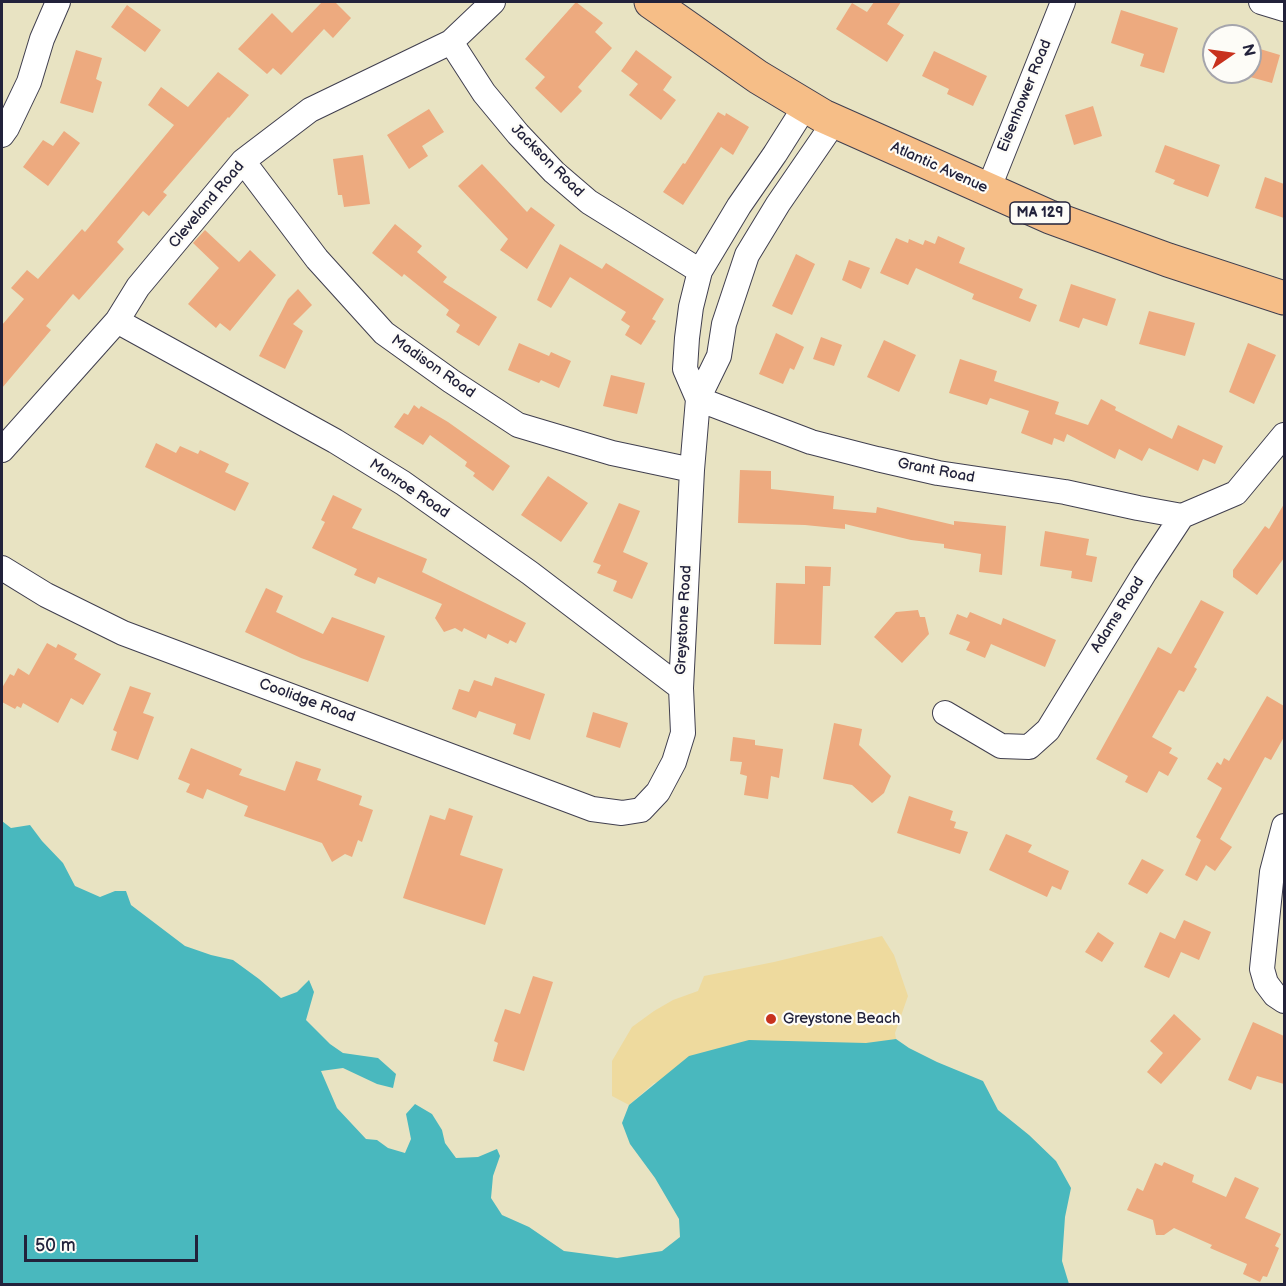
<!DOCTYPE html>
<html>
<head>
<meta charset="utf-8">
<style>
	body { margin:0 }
	#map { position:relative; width:1286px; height:1286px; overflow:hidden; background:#e8e3c2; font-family:"Balsamiq Sans",sans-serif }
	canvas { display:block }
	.frame { position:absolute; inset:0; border:3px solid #22223b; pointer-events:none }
	.north { position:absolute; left:1202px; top:24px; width:60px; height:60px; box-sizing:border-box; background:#fdfcf7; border:2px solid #a5a5ac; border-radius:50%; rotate:77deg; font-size:16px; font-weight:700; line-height:24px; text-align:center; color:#22223b }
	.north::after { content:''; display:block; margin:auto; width:21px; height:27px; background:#c8321e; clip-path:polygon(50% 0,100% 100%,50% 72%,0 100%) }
	.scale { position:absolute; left:24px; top:1235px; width:174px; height:27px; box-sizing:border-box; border:3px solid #22223b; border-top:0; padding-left:8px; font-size:18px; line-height:21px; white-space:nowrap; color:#22223b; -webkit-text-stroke:4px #fdfcf7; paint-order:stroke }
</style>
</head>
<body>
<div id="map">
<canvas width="1286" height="1286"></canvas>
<div class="frame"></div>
<div class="north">N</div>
<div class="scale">50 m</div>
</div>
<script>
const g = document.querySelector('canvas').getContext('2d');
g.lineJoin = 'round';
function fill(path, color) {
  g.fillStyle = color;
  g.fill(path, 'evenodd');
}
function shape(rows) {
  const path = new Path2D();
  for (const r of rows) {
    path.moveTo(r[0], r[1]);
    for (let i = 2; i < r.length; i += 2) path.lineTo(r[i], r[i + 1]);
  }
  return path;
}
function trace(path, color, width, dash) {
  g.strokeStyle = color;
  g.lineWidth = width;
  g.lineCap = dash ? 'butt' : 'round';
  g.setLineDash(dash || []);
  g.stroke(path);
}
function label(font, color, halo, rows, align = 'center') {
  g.font = font + ' "Balsamiq Sans",sans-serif';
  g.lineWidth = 4.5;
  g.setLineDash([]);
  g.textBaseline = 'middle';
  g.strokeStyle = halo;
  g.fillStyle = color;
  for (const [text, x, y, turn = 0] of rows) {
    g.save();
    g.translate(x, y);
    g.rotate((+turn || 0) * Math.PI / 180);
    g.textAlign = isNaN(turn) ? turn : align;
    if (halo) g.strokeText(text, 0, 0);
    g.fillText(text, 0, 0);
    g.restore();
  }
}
fill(shape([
	[882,936,894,955,908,996,895,1033,896,1039,654,1083,629,1105,612,1096,612,1061,632,1027,654,1011,673,1000,698,991,704,976,774,962]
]), '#eeda9e');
fill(shape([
	[2,821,11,828,30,825,42,841,63,863,75,886,100,897,115,891,126,891,131,905,185,946,211,955,233,960,259,979,281,998,297,992,309,980,314,992,306,1020,330,1044,343,1053,378,1058,396,1074,393,1088,377,1084,343,1068,321,1071,337,1108,366,1139,377,1140,388,1148,405,1153,411,1139,406,1114,415,1104,432,1114,442,1130,445,1143,456,1158,478,1157,497,1149,500,1156,493,1176,491,1198,502,1215,529,1227,564,1251,617,1258,662,1251,680,1237,679,1219,655,1178,630,1144,622,1123,629,1105,689,1056,749,1040,866,1043,896,1039,909,1048,937,1062,983,1081,998,1110,1029,1135,1056,1161,1071,1188,1065,1217,1062,1261,1069,1284,2,1284]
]), '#49b8be');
fill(shape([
	[322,2,335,2,351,18,333,38,324,29,281,75,273,68,267,74,238,49,272,13,292,33],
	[576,2,603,23,595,32,612,48,578,87,582,91,561,113,535,88,545,77,525,59],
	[874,2,901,2,887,24,904,35,887,62,836,29,852,3,867,12],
	[127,5,161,30,145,52,111,27],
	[1121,10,1178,28,1164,73,1140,66,1144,54,1111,43],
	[1250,46,1280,55,1272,83,1250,77],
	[76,50,102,58,96,79,102,82,93,113,60,103],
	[636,50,672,77,663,90,676,100,661,120,629,95,638,84,621,71],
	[934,51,987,76,973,106,947,94,949,89,922,76],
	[218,72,249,95,229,118,228,117,163,192,167,195,149,216,143,211,117,242,124,249,79,300,73,294,46,326,51,330,2,388,2,325,24,299,11,288,27,270,38,279,82,229,85,232,174,125,148,105,161,87,188,107],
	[1093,106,1102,136,1074,145,1065,115],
	[429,109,444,132,422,146,428,156,409,169,387,135],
	[718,112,725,116,726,113,749,127,733,155,721,147,683,205,663,192,683,163,685,164],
	[64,131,80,143,48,186,23,167,43,140,53,146],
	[1165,145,1220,165,1208,197,1173,184,1175,180,1155,172],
	[363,155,370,204,344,207,342,195,338,195,333,159],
	[482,164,527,212,531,207,555,225,527,269,500,250,508,239,458,186],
	[1265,177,1284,184,1284,218,1255,208],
	[395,224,422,246,417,252,447,277,443,282,497,317,479,346,456,332,460,325,446,315,449,310,404,274,402,277,372,253],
	[205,230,239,262,250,250,276,275,230,331,220,323,216,328,188,304,219,268,193,243],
	[938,236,965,248,959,263,1023,289,1019,298,1037,305,1030,322,972,299,974,294,916,268,908,285,880,273,896,238,908,243,909,239,923,245,925,240,935,244],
	[560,244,602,269,606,263,664,299,652,319,656,321,641,345,625,335,630,326,621,320,626,312,570,277,551,308,537,300],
	[796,254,815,264,792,315,772,306],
	[849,260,870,268,861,289,842,280],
	[1071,284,1116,299,1107,326,1083,318,1079,328,1059,321],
	[298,289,312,305,293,324,303,331,285,369,259,356,288,299],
	[1149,311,1195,323,1185,356,1139,344],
	[776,333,804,347,794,370,790,368,783,384,759,374],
	[821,337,842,345,834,366,813,359],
	[884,340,916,355,899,392,867,377],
	[519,343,549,356,551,352,571,361,559,388,541,380,539,383,508,370],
	[1248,343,1276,355,1254,404,1229,392],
	[960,359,997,371,994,381,1059,402,1055,414,1088,425,1101,399,1116,407,1115,410,1172,439,1178,425,1223,446,1215,464,1203,459,1198,471,1149,448,1142,461,1119,449,1115,459,1067,434,1064,442,1054,438,1052,445,1021,433,1029,411,990,398,987,405,949,393],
	[611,375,645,383,637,414,603,406],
	[414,405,419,409,421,406,448,422,510,466,493,491,473,476,475,473,465,466,467,462,430,435,423,445,394,427,404,413,408,415],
	[156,443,176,453,180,446,198,454,200,450,229,464,225,472,249,483,235,511,145,467],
	[740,470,771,471,771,489,834,496,833,509,876,513,877,507,954,525,954,521,1006,526,1002,575,979,572,981,554,944,548,944,544,911,540,845,524,845,529,805,525,738,523],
	[548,476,588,503,561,542,521,515],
	[333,495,362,509,352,528,427,559,422,572,526,623,516,643,510,640,508,644,488,634,486,639,464,628,462,632,455,628,444,632,435,618,442,604,378,577,375,584,354,575,357,569,312,548,325,522,321,520],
	[619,503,640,511,623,552,648,563,632,599,613,591,617,581,597,573,601,565,593,562],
	[1284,504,1284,558,1257,595,1233,577,1233,570,1265,526,1269,529],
	[1045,531,1089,539,1086,555,1097,557,1092,582,1071,578,1072,571,1040,566],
	[805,566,831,567,830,586,823,586,821,645,774,644,776,583,805,584],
	[266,588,283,596,276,612,323,634,332,617,385,636,368,682,301,658,245,632],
	[1201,600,1224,612,1194,667,1197,669,1184,692,1179,690,1152,737,1172,748,1169,753,1178,758,1168,776,1159,771,1147,793,1125,782,1128,776,1096,759,1158,647,1171,654],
	[918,610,920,617,925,617,929,634,902,663,874,637,896,612],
	[970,612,1001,625,1003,618,1056,640,1045,667,991,644,985,658,966,650,970,642,949,634,957,614,967,618],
	[47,643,56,648,58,644,77,654,74,659,101,674,83,705,71,698,58,723,23,703,21,708,17,706,15,709,2,702,2,688,10,674,14,676,18,668,29,675],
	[495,677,545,694,530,740,513,734,516,724,479,711,476,718,452,709,459,689,469,692,474,680,492,686],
	[130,686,151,693,143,713,154,717,138,760,111,750,117,732,113,730],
	[1267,696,1284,706,1284,737,1271,760,1265,757,1220,839,1232,847,1215,871,1206,865,1197,881,1185,875,1201,840,1196,837,1222,788,1207,779,1217,762,1221,765,1224,758,1229,761],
	[593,712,628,723,620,748,586,737],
	[834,723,862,729,859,745,891,776,884,793,872,803,852,785,823,779],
	[733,737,755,740,755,745,783,749,779,778,771,776,768,799,744,795,747,776,740,774,742,762,730,761],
	[191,748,242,769,239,775,285,791,296,761,321,769,317,780,362,796,359,805,373,810,362,842,358,840,352,857,345,854,332,862,322,843,244,816,248,806,207,789,203,799,186,792,190,784,178,779],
	[909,796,953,811,950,820,956,822,954,828,968,832,960,854,897,833],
	[449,808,473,816,460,855,503,869,485,925,403,898,430,815,445,820],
	[1006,834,1032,845,1028,852,1069,871,1061,890,1052,886,1047,897,989,870],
	[1142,859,1164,870,1147,894,1128,884],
	[1184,920,1211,932,1199,960,1181,952,1169,978,1144,967,1160,932,1175,939],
	[1098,932,1114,943,1102,962,1085,952],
	[533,976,553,982,524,1071,493,1061,498,1043,494,1041,505,1009,520,1014],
	[1174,1014,1201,1039,1161,1084,1147,1072,1163,1053,1150,1041],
	[1253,1022,1284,1036,1284,1084,1257,1076,1251,1090,1228,1080],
	[1164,1162,1194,1175,1192,1182,1226,1197,1235,1177,1259,1188,1245,1218,1281,1234,1275,1246,1279,1248,1267,1277,1263,1276,1260,1282,1243,1274,1247,1264,1210,1248,1212,1245,1174,1228,1164,1235,1156,1235,1153,1220,1127,1210,1137,1188,1143,1191,1155,1163,1162,1166]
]), '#edaa7f');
const street = shape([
	[1261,2,1284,9],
	[451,42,484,93,518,134,554,172,589,202,700,271],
	[2,135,7,128,29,82,42,39,58,2],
	[243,161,317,259,384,333,451,381,518,425,612,453,692,470],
	[988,190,1063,2],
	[117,321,335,441,403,483,530,573,681,688],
	[698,399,811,442,877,459,938,473,1065,492,1138,508,1182,516],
	[698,399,685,369,687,338,691,307,700,271,739,206,775,154,806,105],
	[2,450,117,321,138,287,243,161,310,110,451,42,493,2],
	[2,568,46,595,123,633,592,809,622,813,641,810,658,792,674,762,683,733,681,688,692,470,698,399,719,356,724,324,747,255,778,204,835,121],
	[945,713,1001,746,1029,747,1048,730,1145,572,1182,516,1236,493,1284,435],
	[1284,826,1272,872,1262,969,1266,983,1275,995,1284,1001]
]);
const primary = shape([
	[651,2,758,77,823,116,1050,217,1168,260,1284,298]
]);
trace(street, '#403f4f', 26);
trace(primary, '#403f4f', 35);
trace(street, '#fff', 24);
trace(primary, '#f6be87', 33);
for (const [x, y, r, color] of [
	[771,1019,6,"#c8321e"]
]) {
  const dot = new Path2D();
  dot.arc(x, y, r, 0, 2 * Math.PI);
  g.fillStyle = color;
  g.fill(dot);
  trace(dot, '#fdfcf7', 2);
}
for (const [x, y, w] of [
	[1040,213,60]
]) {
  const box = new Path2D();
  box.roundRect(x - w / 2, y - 11, w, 22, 4.5);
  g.fillStyle = '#fdfcf7';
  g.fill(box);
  trace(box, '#22223b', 1.5);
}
label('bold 14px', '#22223b', null, [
	["MA 129",1040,213]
]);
label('15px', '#22223b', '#fdfcf7', [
	["Eisenhower Road",1025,96,-68],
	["Jackson Road",547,161,45],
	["Atlantic Avenue",939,168,24],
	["Cleveland Road",207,205,-50],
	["Madison Road",433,367,35],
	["Grant Road",936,471,11],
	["Monroe Road",409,489,34],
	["Adams Road",1118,615,-58],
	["Greystone Road",684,620,-87],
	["Coolidge Road",307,701,20]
]);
label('15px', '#22223b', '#fdfcf7', [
	["Greystone Beach",783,1019]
], 'left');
</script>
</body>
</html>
